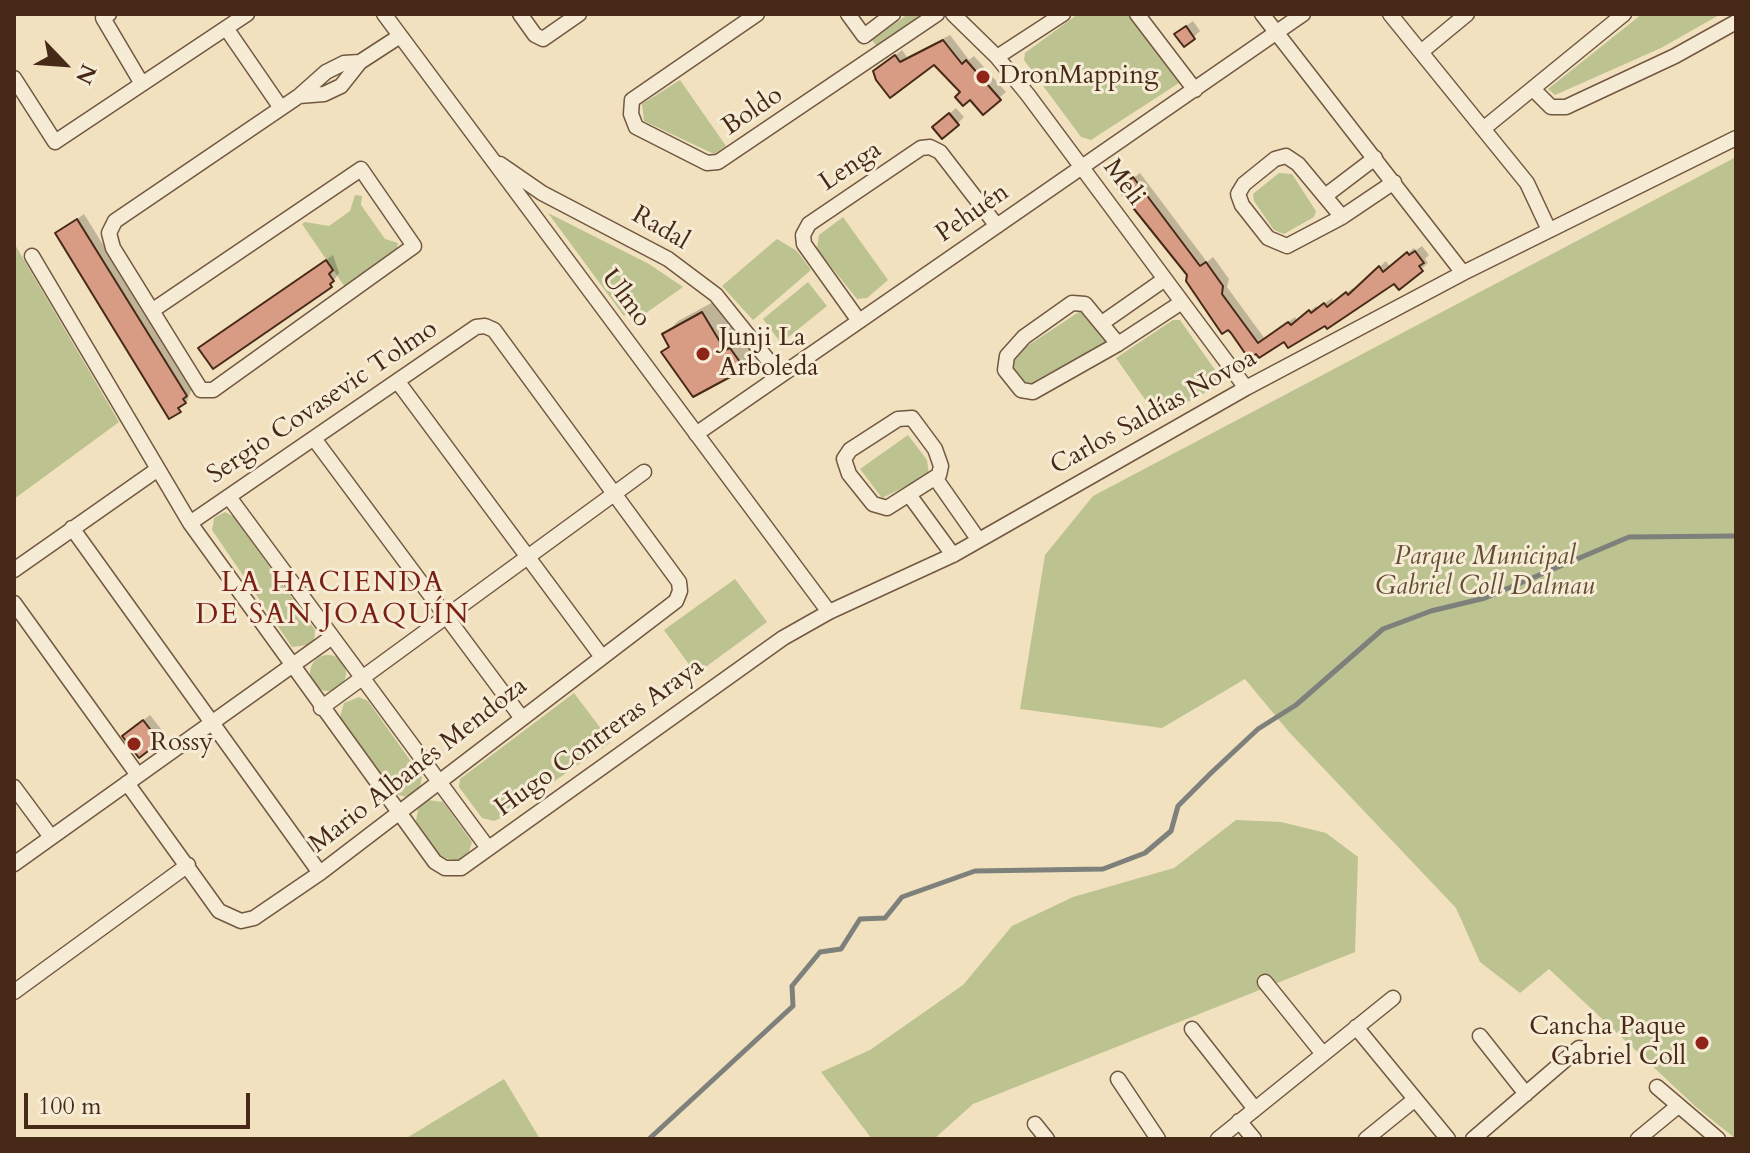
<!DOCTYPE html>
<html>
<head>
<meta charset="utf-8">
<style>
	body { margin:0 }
	#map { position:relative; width:1750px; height:1153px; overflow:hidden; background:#f1e1bf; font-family:Cardo,serif }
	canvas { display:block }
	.frame { position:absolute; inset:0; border:16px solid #472917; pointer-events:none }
	.north { position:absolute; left:24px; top:24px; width:80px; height:80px; -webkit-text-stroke:6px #f6ecd5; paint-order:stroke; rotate:115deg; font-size:22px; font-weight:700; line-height:32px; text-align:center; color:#472917 }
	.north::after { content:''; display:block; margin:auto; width:28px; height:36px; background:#472917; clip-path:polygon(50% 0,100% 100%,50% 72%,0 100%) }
	.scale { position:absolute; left:24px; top:1093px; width:226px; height:36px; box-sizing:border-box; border:4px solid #472917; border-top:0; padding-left:10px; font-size:24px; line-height:28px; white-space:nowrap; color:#472917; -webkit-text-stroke:6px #f6ecd5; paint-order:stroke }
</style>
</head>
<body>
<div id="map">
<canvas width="1750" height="1153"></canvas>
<div class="frame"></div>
<div class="north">N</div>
<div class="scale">100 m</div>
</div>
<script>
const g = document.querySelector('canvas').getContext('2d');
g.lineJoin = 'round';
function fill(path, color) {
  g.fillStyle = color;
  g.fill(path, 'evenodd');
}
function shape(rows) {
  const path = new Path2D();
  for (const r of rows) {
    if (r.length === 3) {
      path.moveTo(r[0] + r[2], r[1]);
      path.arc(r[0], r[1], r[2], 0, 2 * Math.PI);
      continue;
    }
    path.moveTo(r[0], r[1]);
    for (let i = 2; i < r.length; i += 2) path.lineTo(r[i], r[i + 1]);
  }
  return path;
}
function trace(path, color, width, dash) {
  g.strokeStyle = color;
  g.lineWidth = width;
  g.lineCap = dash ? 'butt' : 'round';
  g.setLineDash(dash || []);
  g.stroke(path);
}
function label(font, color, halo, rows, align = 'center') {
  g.font = font + ' Cardo,serif';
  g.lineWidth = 6;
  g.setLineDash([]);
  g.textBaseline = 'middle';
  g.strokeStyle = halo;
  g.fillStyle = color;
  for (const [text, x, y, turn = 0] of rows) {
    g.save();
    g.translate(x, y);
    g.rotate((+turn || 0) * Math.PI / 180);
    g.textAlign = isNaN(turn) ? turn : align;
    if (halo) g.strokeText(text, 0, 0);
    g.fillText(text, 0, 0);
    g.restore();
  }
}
fill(shape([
	[908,14,923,14,877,47,872,40],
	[1078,14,1132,14,1182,81,1091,140,1081,137,1024,60,1025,53],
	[1642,14,1721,14,1661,48,1555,95,1548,89],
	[680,80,726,146,714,154,644,121,642,104],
	[1736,157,1736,1139,1696,1107,1549,969,1520,993,1480,962,1456,908,1289,732,1245,679,1162,728,1020,709,1045,555,1093,496],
	[1279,173,1292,174,1316,211,1314,217,1284,234,1274,230,1254,201,1253,194],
	[355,195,362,196,361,205,385,239,398,243,396,252,345,287,302,224,305,222,329,226,350,211],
	[548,213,649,264,683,287,633,322,627,314,624,316],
	[843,217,888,280,867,298,857,299,817,249,819,235],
	[777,239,797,251,811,270,753,320,722,286],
	[14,243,119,422,14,499],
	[808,282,827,306,781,343,763,319],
	[1085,308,1106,333,1105,342,1026,386,1010,369,1015,354],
	[1173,320,1180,320,1222,380,1221,384,1158,418,1116,358],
	[908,435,927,460,929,475,882,498,860,469],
	[225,512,234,517,315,630,314,641,308,645,292,647,212,530,214,518],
	[735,579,767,622,696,674,664,630],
	[328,673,18],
	[574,693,611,742,501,818,494,821,482,818,459,787,460,779],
	[359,697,368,701,422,777,419,792,406,797,395,794,340,717,344,703],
	[428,800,443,802,472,842,469,852,457,861,441,857,416,821,418,809],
	[1236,820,1281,822,1326,833,1358,857,1355,952,973,1104,934,1139,872,1139,821,1072,870,1050,963,985,1012,926,1073,897,1174,868],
	[504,1079,540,1139,405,1139]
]), '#bcc290');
fill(shape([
	[1193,21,1200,31,1185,45,1183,28],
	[950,35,969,60,974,56,1006,92,999,98,963,92,934,62,882,65,902,50,907,57],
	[956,108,964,117,957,124,941,121],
	[1140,173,1207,262,1213,257,1219,265,1229,279,1227,287,1265,339,1295,317,1298,321,1316,306,1318,308,1332,298,1334,302,1353,288,1355,290,1386,261,1390,267,1414,248,1416,250,1422,246,1429,255,1425,259,1428,263,1418,272,1395,281,1325,323,1284,340,1260,356,1189,274,1127,183],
	[84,214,192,388,186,404,170,416,57,234],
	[333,255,339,273,330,286,207,342],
	[717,300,740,338,744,336,757,353,744,367,693,394,664,352,670,345,665,335,678,321],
	[150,715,165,734,159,740,131,730]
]), '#0003');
trace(shape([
	[649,1139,793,1006,792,986,820,952,841,949,860,919,885,918,902,897,975,871,1103,869,1145,853,1171,831,1178,806,1211,773,1258,729,1296,705,1383,629,1431,611,1485,598,1629,537,1736,536]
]), '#7d807b', 5);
const building = shape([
	[1186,26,1195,39,1184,47,1174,34,1186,26],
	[943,40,962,64,966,60,1001,100,983,115,970,100,963,106,955,97,960,92,934,65,890,98,876,80,873,71,895,55,900,62,943,40],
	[949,113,959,125,942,139,932,127,949,113],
	[1133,177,1200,266,1206,262,1213,272,1223,286,1222,294,1258,343,1288,322,1291,325,1309,310,1311,313,1324,303,1327,307,1346,292,1348,295,1379,266,1383,272,1407,252,1409,255,1415,251,1424,263,1419,266,1423,271,1399,290,1394,284,1327,329,1325,326,1288,348,1284,342,1259,358,1256,354,1249,359,1231,333,1228,330,1222,334,1186,281,1187,275,1118,189,1133,177],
	[77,219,187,396,183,399,186,403,178,408,181,412,169,419,55,233,77,219],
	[326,260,333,270,329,274,334,281,330,284,332,287,213,369,198,348,326,260],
	[702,312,725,350,730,348,745,369,693,397,661,352,669,347,662,334,702,312],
	[143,720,160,742,139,758,122,736,143,720]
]);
fill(building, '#d89b84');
trace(building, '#472917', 2);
const minor = shape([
	[109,14,103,18,142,84],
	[384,14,829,612],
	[520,14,535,35,543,39,579,14],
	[757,14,632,100,631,114,636,127,707,163,718,162,937,14],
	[848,14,864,36,893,14],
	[953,14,997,57,1028,95,1246,388],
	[1137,14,1195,90],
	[1262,14,1463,273],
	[1390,14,1527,183,1549,230],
	[226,28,281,108],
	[1421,52,1467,14],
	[997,57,1063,14],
	[14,78,55,142,247,14],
	[1533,89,1551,107,1566,107,1675,56,1736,22],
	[299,96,324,94,341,86,360,62,400,36],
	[1483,129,1624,14],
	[500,164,542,193,668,259,716,295,780,375],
	[1325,196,1375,158],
	[1342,217,1298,164,1286,156,1275,159,1244,184,1238,194,1242,205,1268,238,1287,246,1342,217,1394,182],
	[32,256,190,523,435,862,445,868,461,868,783,638,829,612,953,555,1246,388,1463,273,1736,138],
	[153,310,361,169,414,246,213,390,201,390,113,248,109,233,115,221,299,96,326,72,344,63,360,62],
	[859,321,804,244,803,235,809,224,921,148,930,147,940,152,997,226],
	[1102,323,1165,279],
	[1118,344,1085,304,1072,303,1024,337,1007,356,1005,370,1021,390,1033,392,1118,344,1182,302],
	[398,382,602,657],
	[912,418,935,449,941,466,939,475,887,508,873,504,849,474,844,459,850,450,898,419,912,418],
	[696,434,1303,14],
	[315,440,521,717],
	[936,479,978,539],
	[910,496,953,555],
	[229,497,488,848],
	[72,528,320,873],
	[14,570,158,469],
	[14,603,137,774],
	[321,708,644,472],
	[127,783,219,911,241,921,254,918,320,873,676,601,680,591,679,582,494,330,485,326,476,327,190,523],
	[14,787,51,837],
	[14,864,332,637],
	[1265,982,1323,1054],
	[14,992,188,865],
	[1356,1027,1448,1139],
	[1192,1029,1255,1109],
	[1480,1036,1526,1094],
	[1118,1079,1158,1139],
	[1657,1087,1718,1139],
	[1239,1121,1254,1139],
	[1035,1124,1047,1139],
	[1218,1139,1393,998],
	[1366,1139,1414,1100],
	[1473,1139,1579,1048],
	[1638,1139,1678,1106]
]);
trace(minor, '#725741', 17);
trace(minor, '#f6ecd5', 14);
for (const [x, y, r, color] of [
	[983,77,8,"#8f2418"],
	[703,354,8,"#8f2418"],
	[134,744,8,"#8f2418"],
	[1702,1043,8,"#8f2418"]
]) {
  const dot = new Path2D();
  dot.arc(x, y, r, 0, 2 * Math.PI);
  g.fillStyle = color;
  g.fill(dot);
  trace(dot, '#f6ecd5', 3);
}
label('26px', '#472917', '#f6ecd5', [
	["DronMapping",999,77],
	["Junji La",719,339],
	["Arboleda",719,369],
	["Rossy",150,744],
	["Cancha Paque",1686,1028,"right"],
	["Gabriel Coll",1686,1058,"right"]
], 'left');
label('26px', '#472917', '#f6ecd5', [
	["Boldo",753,112,-34],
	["Lenga",851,167,-34],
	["Meli",1123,183,53],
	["Pehuén",973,214,-35],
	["Radal",660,229,30],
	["Ulmo",625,299,53],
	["Sergio Covasevic Tolmo",323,403,-34],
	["Carlos Saldías Novoa",1154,413,-29],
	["Hugo Contreras Araya",600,738,-36],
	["Mario Albanés Mendoza",419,766,-38]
]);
label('italic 26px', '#644f35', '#f6ecd5', [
	["Parque Municipal",1485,558],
	["Gabriel Coll Dalmau",1485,588]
]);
g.letterSpacing = '2px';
label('28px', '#7a1f14', '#f6ecd5', [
	["LA HACIENDA",333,585],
	["DE SAN JOAQUÍN",333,617]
]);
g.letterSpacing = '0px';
</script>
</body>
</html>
